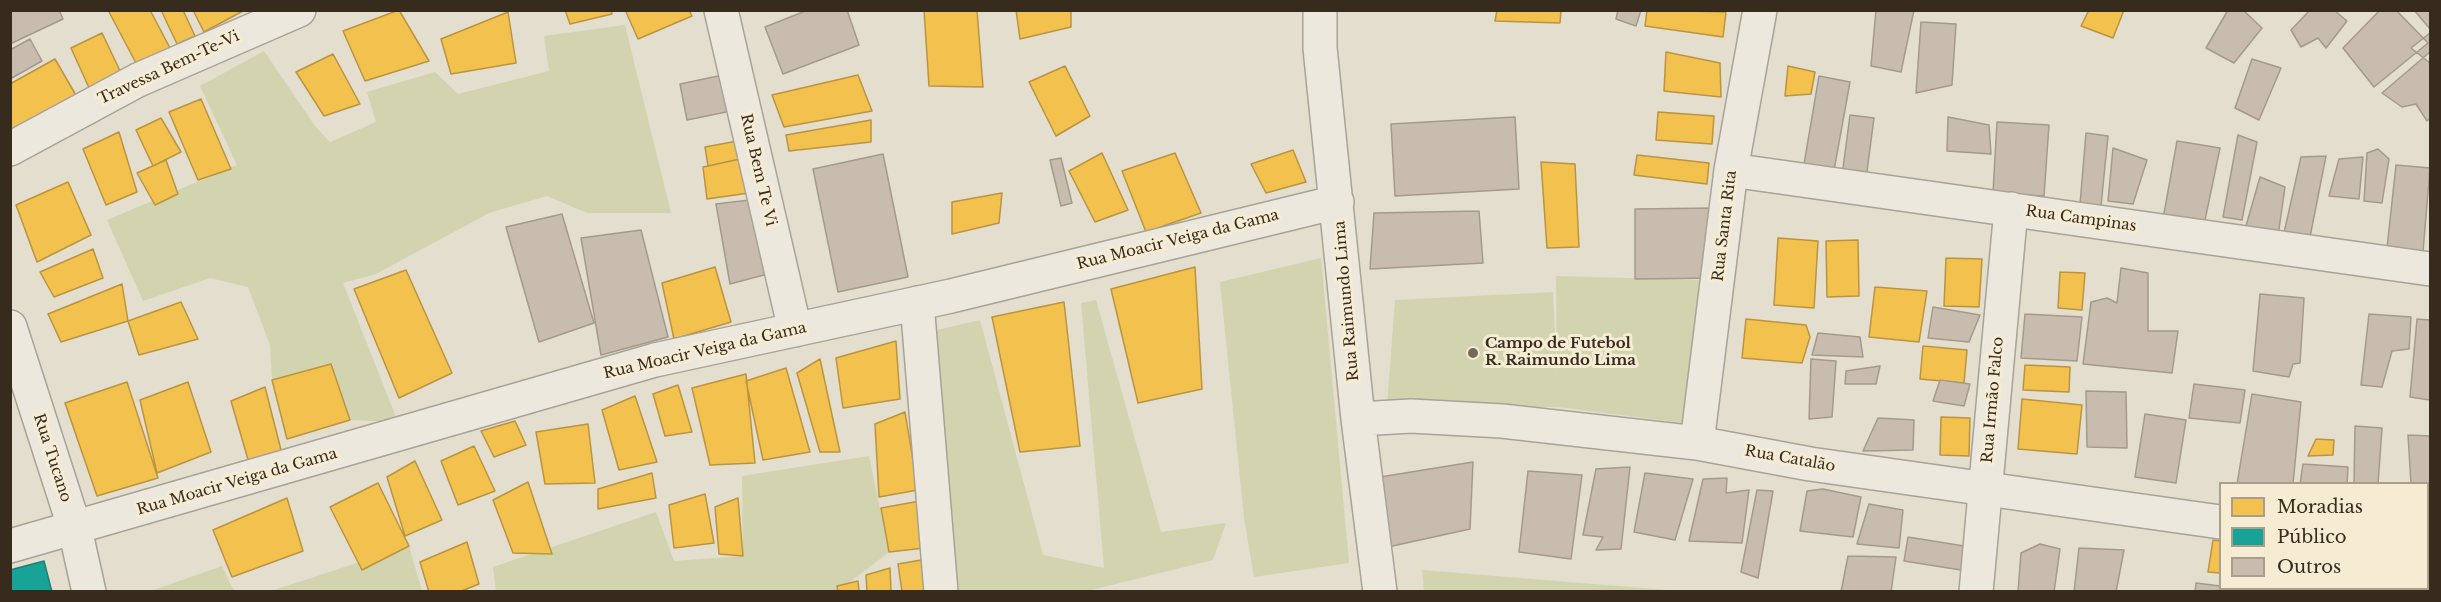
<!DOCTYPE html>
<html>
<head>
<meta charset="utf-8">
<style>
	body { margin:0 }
	#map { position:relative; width:2441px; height:602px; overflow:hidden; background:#e3decd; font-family:"Libre Baskerville",serif }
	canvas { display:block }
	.frame { position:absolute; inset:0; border:12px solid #372b1e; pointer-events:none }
	.legend { position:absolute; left:2219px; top:482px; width:210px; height:108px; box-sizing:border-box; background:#f5ecd3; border:2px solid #a99f8b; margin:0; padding:8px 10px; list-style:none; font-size:18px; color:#372b1e }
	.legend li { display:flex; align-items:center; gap:12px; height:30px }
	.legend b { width:30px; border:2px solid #a99f8b }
</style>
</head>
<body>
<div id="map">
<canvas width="2441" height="602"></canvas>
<div class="frame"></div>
<ul class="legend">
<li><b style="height:16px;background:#f2c14e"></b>Moradias</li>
<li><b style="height:16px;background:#17a398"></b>Público</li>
<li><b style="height:16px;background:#c8bcae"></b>Outros</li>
</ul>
</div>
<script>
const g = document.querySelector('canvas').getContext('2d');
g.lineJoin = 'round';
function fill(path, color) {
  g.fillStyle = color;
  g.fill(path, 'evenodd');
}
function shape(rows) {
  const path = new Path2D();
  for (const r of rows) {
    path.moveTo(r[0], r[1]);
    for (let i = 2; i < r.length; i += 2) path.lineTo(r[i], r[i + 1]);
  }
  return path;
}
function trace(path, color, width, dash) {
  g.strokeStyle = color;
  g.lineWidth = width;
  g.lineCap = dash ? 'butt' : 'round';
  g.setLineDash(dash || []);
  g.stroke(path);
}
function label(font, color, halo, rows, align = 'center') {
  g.font = font + ' "Libre Baskerville",serif';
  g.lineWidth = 6;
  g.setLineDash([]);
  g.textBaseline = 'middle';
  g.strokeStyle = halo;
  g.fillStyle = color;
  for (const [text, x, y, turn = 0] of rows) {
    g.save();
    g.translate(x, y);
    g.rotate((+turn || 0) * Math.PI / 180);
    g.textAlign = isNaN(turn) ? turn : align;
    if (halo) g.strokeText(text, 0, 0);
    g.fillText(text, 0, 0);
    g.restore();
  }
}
fill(shape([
	[625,25,671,213,587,213,547,196,489,213,376,274,343,283,398,422,350,420,331,364,272,380,270,345,248,287,210,278,143,301,107,220,237,165,200,86,264,51,315,126,330,142,376,122,367,92,435,72,458,94,549,71,544,36],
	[1321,258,1349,563,1254,577,1244,518,1220,282],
	[1556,276,1705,280,1691,424,1558,407,1387,406,1395,300,1553,292,1557,375],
	[1096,300,1161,532,1226,523,1213,560,1091,590,1091,591,946,591,933,331,980,320,1043,555,1104,568,1081,303],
	[869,456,889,552,837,592,496,591,493,567,656,512,674,561,743,556,742,476],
	[409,546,422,591,268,592],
	[222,566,234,591,151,591],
	[1422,570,1679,591,1424,591]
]), '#d1d4af');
const homes = shape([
	[108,10,150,10,170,48,137,65,108,10],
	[161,10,183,10,195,36,177,44,161,10],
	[193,10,243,10,243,11,204,32,193,10],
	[399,10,429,61,365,81,343,31,399,10],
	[565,10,611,10,612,14,570,24,565,10],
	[630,10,689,10,692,16,638,39,626,12,630,10],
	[924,10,977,10,983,87,929,86,924,10],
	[1016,10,1071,10,1071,27,1020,39,1016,10],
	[1497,10,1561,10,1560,23,1495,21,1497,10],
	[1647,10,1726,12,1723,37,1645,26,1647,10],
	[2089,10,2124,10,2113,38,2081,26,2089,10],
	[508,12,516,63,451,74,441,39,508,12],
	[102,33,122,75,90,90,71,48,102,33],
	[1666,52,1720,63,1721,97,1664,91,1666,52],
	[333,54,360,104,324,116,296,72,333,54],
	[55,59,77,97,10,135,10,84,55,59],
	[1065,66,1090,116,1056,136,1029,82,1065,66],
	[1788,66,1815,72,1811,94,1785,96,1788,66],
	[858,75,872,111,784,127,772,95,858,75],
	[201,99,231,169,198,180,169,112,201,99],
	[1658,112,1714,116,1712,144,1656,140,1658,112],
	[161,118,181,152,153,166,136,130,161,118],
	[871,120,871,142,789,151,786,135,871,120],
	[119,132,137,192,106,205,83,149,119,132],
	[743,140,749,157,708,166,705,147,743,140],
	[1293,150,1306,182,1266,193,1251,164,1293,150],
	[1102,153,1128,210,1095,222,1069,171,1102,153],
	[1175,153,1201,213,1146,232,1122,171,1175,153],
	[1637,155,1709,163,1707,184,1634,175,1637,155],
	[749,157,756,192,707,199,703,167,749,157],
	[166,160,178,194,155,205,137,173,166,160],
	[1541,162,1575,164,1579,247,1547,248,1541,162],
	[68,182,91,235,37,262,16,205,68,182],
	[1002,193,999,223,952,234,952,202,1002,193],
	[1778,238,1818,241,1814,308,1774,305,1778,238],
	[1858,240,1859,296,1827,297,1826,241,1858,240],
	[93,249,103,278,54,297,40,272,93,249],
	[1946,258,1982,259,1979,307,1944,306,1946,258],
	[715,267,731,322,674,339,662,283,715,267],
	[1195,267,1202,389,1138,403,1111,289,1195,267],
	[406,270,452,373,399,398,354,289,406,270],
	[2060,272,2085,273,2082,310,2058,308,2060,272],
	[122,284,128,321,61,342,48,314,122,284],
	[1875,287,1927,291,1919,342,1869,337,1875,287],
	[181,302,198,339,139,355,128,321,181,302],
	[1064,302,1080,446,1020,452,992,317,1064,302],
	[1746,319,1806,325,1810,337,1802,363,1742,358,1746,319],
	[896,341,900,399,843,408,836,358,896,341],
	[1923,346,1967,350,1964,383,1920,379,1923,346],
	[820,359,840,452,820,452,797,373,820,359],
	[331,364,350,420,287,439,272,380,331,364],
	[2025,365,2070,367,2069,392,2023,390,2025,365],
	[786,368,810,452,763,460,746,381,786,368],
	[746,374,755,463,710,465,692,388,746,374],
	[127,382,158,478,97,496,65,403,127,382],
	[188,382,211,452,157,473,140,400,188,382],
	[678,385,692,432,665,436,653,394,678,385],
	[265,387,281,450,249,463,231,401,265,387],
	[635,396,657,462,619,470,602,410,635,396],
	[2022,399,2082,405,2077,454,2018,449,2022,399],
	[905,412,918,490,879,497,875,424,905,412],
	[1941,417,1970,418,1969,456,1940,455,1941,417],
	[515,421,526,445,494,457,481,431,515,421],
	[588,424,595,483,545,484,536,432,588,424],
	[2316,439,2334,440,2333,455,2308,456,2316,439],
	[474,446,495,491,458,505,441,461,474,446],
	[415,461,442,520,405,536,387,477,415,461],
	[652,473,656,498,598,509,598,489,652,473],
	[528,482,552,554,513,553,493,500,528,482],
	[378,483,409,546,362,570,330,507,378,483],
	[705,494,714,543,674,548,669,505,705,494],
	[287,498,303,551,232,577,213,530,287,498],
	[738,498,743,556,719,554,715,507,738,498],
	[920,501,924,548,889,552,881,508,920,501],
	[2213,540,2220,541,2220,573,2208,572,2213,540],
	[467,542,479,584,459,592,429,592,420,562,467,542],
	[927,559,927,592,902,592,898,564,927,559],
	[890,568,891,592,867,592,866,575,890,568],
	[858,581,859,592,838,592,837,586,858,581]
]);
fill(homes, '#f2c14e');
trace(homes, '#ba9440', 1.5);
const public = shape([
	[44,561,52,592,10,592,10,570,44,561]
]);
fill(public, '#17a398');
trace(public, '#217f73', 1.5);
const building = shape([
	[10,10,59,10,63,19,10,44,10,10],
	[808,10,847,10,859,45,783,74,765,27,808,10],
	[1618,10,1641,10,1636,26,1616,19,1618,10],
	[1876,10,1914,10,1901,72,1871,66,1876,10],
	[2228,10,2243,10,2262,28,2234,63,2206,48,2228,10],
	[2310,10,2334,10,2347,21,2326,48,2318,38,2301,47,2291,30,2310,10],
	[2380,10,2396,10,2428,43,2374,87,2343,48,2380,10],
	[2414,10,2430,10,2430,29,2414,10],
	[1921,22,1956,24,1952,85,1916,93,1921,22],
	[2430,33,2430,63,2411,48,2430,33],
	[30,39,42,61,10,79,10,50,30,39],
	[2430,52,2430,118,2427,121,2416,104,2402,107,2382,93,2430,52],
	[2252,59,2281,68,2259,120,2235,108,2252,59],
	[723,75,731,111,687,120,680,84,723,75],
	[1819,76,1850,82,1833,176,1803,170,1819,76],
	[1850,115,1874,118,1866,179,1842,176,1850,115],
	[1515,117,1519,189,1395,196,1391,124,1515,117],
	[1948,117,1989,125,1991,154,1947,151,1948,117],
	[1997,122,2049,125,2044,196,1993,193,1997,122],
	[2086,133,2108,136,2101,206,2080,204,2086,133],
	[2238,135,2257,142,2242,220,2223,217,2238,135],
	[2177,141,2220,148,2204,225,2163,219,2177,141],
	[2113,148,2147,160,2133,204,2108,201,2113,148],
	[2378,149,2389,159,2382,203,2364,201,2367,153,2378,149],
	[883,154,908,277,838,292,813,169,883,154],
	[2326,156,2310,237,2284,233,2301,157,2326,156],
	[2363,157,2359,199,2329,196,2339,159,2363,157],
	[1061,158,1072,203,1061,206,1050,160,1061,158],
	[2396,165,2430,168,2423,252,2387,248,2396,165],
	[2260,177,2285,187,2278,236,2244,233,2260,177],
	[758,199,775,272,730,284,716,204,758,199],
	[1714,208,1715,278,1635,279,1635,209,1714,208],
	[1479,211,1483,263,1370,269,1374,213,1479,211],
	[562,214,594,323,539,342,506,227,562,214],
	[641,230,668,337,601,355,581,238,641,230],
	[2121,268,2148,273,2148,331,2178,331,2172,373,2083,364,2091,302,2107,298,2117,303,2121,268],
	[2260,294,2304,298,2300,363,2293,364,2289,377,2253,371,2260,294],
	[1933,307,1980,315,1969,342,1928,338,1933,307],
	[2025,314,2082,317,2077,361,2021,358,2025,314],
	[2369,314,2411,317,2409,349,2392,351,2382,387,2361,385,2369,314],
	[2417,319,2430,320,2430,400,2410,397,2417,319],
	[1818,333,1860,337,1863,357,1812,355,1818,333],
	[1811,359,1836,361,1832,417,1809,419,1811,359],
	[1880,366,1876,384,1845,384,1846,371,1880,366],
	[1940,380,1970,384,1964,406,1933,401,1940,380],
	[2194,384,2245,390,2240,423,2189,418,2194,384],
	[2086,391,2126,392,2127,448,2087,447,2086,391],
	[2252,394,2301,402,2293,484,2237,484,2252,394],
	[2145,414,2186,420,2176,483,2135,477,2145,414],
	[1878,418,1914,420,1913,450,1863,451,1878,418],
	[2355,426,2382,428,2378,484,2354,484,2355,426],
	[2408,435,2430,436,2430,497,2428,497,2428,484,2411,484,2408,435],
	[1473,462,1470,529,1388,547,1380,477,1473,462],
	[2303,464,2348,467,2347,484,2300,484,2303,464],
	[1630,467,1621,549,1596,550,1603,537,1583,535,1596,469,1630,467],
	[1528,471,1582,475,1571,559,1519,552,1528,471],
	[1645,473,1693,479,1675,540,1634,532,1645,473],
	[1727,478,1726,493,1749,490,1742,543,1689,541,1703,479,1727,478],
	[1823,489,1861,497,1853,537,1800,531,1807,491,1823,489],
	[1757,490,1773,491,1758,578,1741,572,1757,490],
	[1869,504,1903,510,1899,548,1857,544,1869,504],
	[1908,537,1964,546,1961,570,1904,561,1908,537],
	[2040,544,2060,549,2054,592,2018,592,2021,553,2040,544],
	[2079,548,2124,550,2116,592,2074,592,2079,548],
	[1848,556,1896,557,1891,592,1841,592,1848,556],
	[2428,568,2430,569,2430,592,2418,592,2419,588,2428,588,2428,568],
	[2196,583,2220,586,2220,588,2226,588,2225,592,2195,592,2196,583],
	[2230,588,2262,588,2262,592,2230,592,2230,588],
	[2376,588,2413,588,2412,592,2375,592,2376,588]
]);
fill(building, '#c8bcae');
trace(building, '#a49a8c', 1.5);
const minor = shape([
	[721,10,795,330],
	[1320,10,1320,48,1358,419,1380,592],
	[10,149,138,80,299,10],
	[1731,170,2430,269],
	[917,303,941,592],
	[10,327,75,529,89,592],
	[1358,419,1411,416,1502,421,1697,443,1810,464,2220,522],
	[1697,443,1731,170,1760,10],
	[10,546,655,360,951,296,1337,202],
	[2428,547,2430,547],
	[1976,592,2011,209]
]);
trace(minor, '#a8a396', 36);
trace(minor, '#ece8de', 33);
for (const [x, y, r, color] of [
	[1473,353,6,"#736a5b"]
]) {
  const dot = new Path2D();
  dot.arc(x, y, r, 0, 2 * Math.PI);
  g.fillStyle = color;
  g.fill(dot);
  trace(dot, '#f5ecd3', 2);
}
label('15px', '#372b1e', '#f5ecd3', [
	["Travessa Bem-Te-Vi",169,68,-25],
	["Rua Bem Te Vi",758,170,77],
	["Rua Campinas",2081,219,8],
	["Rua Santa Rita",1725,226,-83],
	["Rua Moacir Veiga da Gama",1178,240,-14],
	["Rua Raimundo Lima",1347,301,-95],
	["Rua Moacir Veiga da Gama",705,351,-13],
	["Rua Irmão Falco",1993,400,-85],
	["Rua Tucano",52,458,72],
	["Rua Catalão",1790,459,10],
	["Rua Moacir Veiga da Gama",237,482,-16]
]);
label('bold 15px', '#372b1e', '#f5ecd3', [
	["Campo de Futebol",1485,344],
	["R. Raimundo Lima",1485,361]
], 'left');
</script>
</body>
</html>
